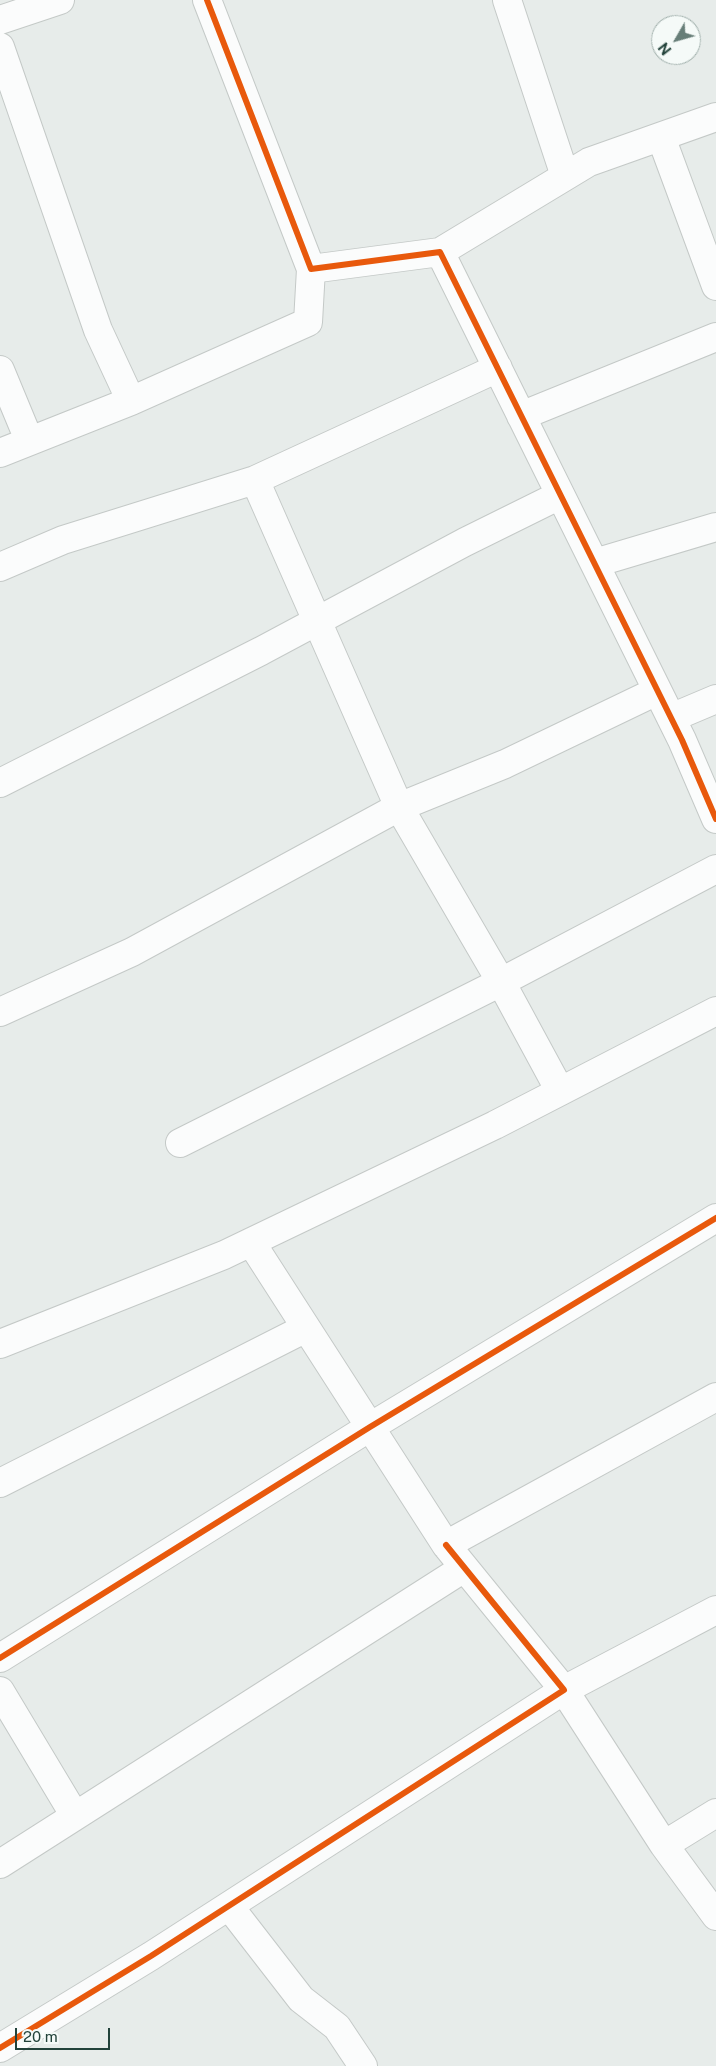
<!DOCTYPE html>
<html>
<head>
<meta charset="utf-8">
<style>
	body { margin:0 }
	#map { position:relative; width:716px; height:2066px; overflow:hidden; background:#e7ecea; font-family:"Public Sans",sans-serif }
	canvas { display:block }
	.north { position:absolute; left:651px; top:15px; width:50px; height:50px; box-sizing:border-box; background:#f5faf8; border:1px solid #a1b0ac; border-radius:50%; rotate:232deg; font-size:14px; font-weight:700; line-height:20px; text-align:center; color:#22423a }
	.north::after { content:''; display:block; margin:auto; width:18px; height:22px; background:#677e78; clip-path:polygon(50% 0,100% 100%,50% 72%,0 100%) }
	.scale { position:absolute; left:15px; top:2028px; width:95px; height:22px; box-sizing:border-box; border:2px solid #22423a; border-top:0; padding-left:6px; font-size:15px; line-height:18px; white-space:nowrap; color:#22423a; -webkit-text-stroke:4px #f5faf8; paint-order:stroke }
</style>
</head>
<body>
<div id="map">
<canvas width="716" height="2066"></canvas>
<div class="north">N</div>
<div class="scale">20 m</div>
</div>
<script>
const g = document.querySelector('canvas').getContext('2d');
g.lineJoin = 'round';
function shape(rows) {
  const path = new Path2D();
  for (const r of rows) {
    path.moveTo(r[0], r[1]);
    for (let i = 2; i < r.length; i += 2) path.lineTo(r[i], r[i + 1]);
  }
  return path;
}
function trace(path, color, width, dash) {
  g.strokeStyle = color;
  g.lineWidth = width;
  g.lineCap = dash ? 'butt' : 'round';
  g.setLineDash(dash || []);
  g.stroke(path);
}
const street = shape([
	[207,0,311,269,440,252,682,740,716,819],
	[507,0,565,176],
	[0,20,60,0],
	[0,47,98,330,131,401],
	[661,137,716,286],
	[440,252,589,162,716,117],
	[0,370,29,440],
	[521,416,716,337],
	[0,453,131,401,308,322,311,269],
	[255,480,399,807,501,982,560,1091],
	[595,563,716,527],
	[0,567,63,540,255,480,498,368],
	[671,718,716,699],
	[0,783,261,651,465,542,560,495],
	[0,1012,132,952,399,807,505,764,657,691],
	[180,1143,501,982,716,869],
	[251,1242,446,1545,716,1397],
	[0,1344,224,1255,495,1125,716,1011],
	[0,1483,306,1328],
	[716,1610,564,1690,664,1845,716,1916],
	[0,1658,370,1427,716,1218],
	[0,1691,75,1816],
	[664,1845,716,1813],
	[0,1864,464,1568],
	[229,1906,301,1999,337,2027,363,2066],
	[0,2048,151,1956,564,1690,446,1545]
]);
trace(street, '#c4c9c7', 30);
trace(street, '#fbfcfc', 28);
trace(shape([
	[207,0,311,269,440,252,682,740,716,819],
	[0,1658,370,1427,716,1218],
	[0,2048,151,1956,564,1690,446,1545]
]), '#e8590c', 6);
</script>
</body>
</html>
